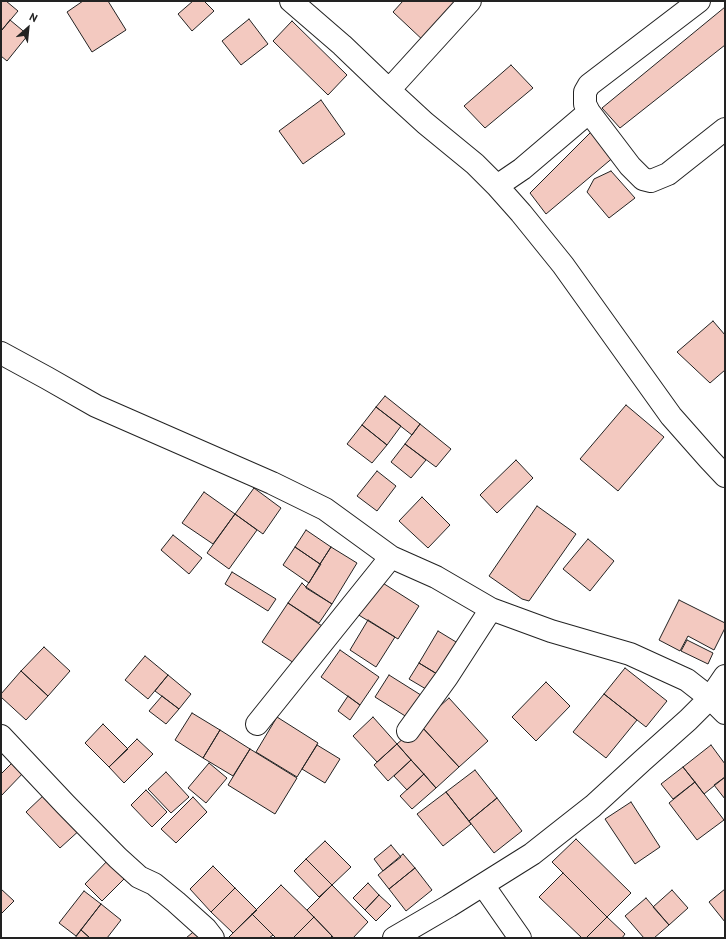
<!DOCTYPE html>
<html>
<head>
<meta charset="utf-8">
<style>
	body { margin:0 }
	#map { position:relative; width:726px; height:939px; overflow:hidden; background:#fff; font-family:"PT Sans",sans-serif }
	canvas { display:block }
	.frame { position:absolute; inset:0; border:2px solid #222; pointer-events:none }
	.north { position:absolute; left:8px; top:8px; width:40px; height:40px; -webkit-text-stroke:3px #fff; paint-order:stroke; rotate:27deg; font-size:11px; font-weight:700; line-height:16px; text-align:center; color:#222 }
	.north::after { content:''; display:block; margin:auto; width:14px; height:18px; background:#222; clip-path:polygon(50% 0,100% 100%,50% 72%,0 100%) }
</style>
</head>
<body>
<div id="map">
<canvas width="726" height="939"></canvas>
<div class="frame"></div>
<div class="north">N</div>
</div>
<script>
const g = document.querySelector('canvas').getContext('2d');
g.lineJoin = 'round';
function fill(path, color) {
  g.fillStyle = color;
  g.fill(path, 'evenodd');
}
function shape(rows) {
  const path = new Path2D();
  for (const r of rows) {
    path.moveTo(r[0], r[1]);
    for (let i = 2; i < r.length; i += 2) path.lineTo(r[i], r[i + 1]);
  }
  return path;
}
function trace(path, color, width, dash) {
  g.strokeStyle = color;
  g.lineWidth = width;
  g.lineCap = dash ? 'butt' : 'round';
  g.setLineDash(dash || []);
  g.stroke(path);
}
const building = shape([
	[1,1,6,1,18,11,1,31,1,1],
	[83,1,108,1,126,30,92,52,67,12,83,1],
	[193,1,204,1,214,11,192,31,178,14,193,1],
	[403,1,458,1,426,43,393,12,403,1],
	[725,7,725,45,620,128,602,108,725,7],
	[249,19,268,44,241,65,222,41,249,19],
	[10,20,28,35,7,61,1,56,1,31,10,20],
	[292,21,347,75,328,95,273,41,292,21],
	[511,65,533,88,485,128,464,106,511,65],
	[321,100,345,134,303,164,279,131,321,100],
	[591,132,615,156,546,214,530,193,591,132],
	[611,171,635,198,609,218,587,192,594,179,611,171],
	[713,321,725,335,725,370,710,383,677,352,713,321],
	[385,396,420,424,412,435,376,407,385,396],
	[626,405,664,437,618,491,580,459,626,405],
	[376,407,401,426,387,445,362,425,376,407],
	[420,424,451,449,436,467,405,444,420,424],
	[362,425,387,445,372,463,347,444,362,425],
	[405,444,426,460,411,478,391,462,405,444],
	[516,460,533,478,497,513,480,495,516,460],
	[377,471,396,486,377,511,357,496,377,471],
	[254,488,281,508,263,534,235,514,254,488],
	[204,492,235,514,213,544,182,523,204,492],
	[422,497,450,525,428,548,399,521,422,497],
	[537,506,576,534,529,601,522,599,489,576,537,506],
	[235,514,257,530,229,569,207,553,235,514],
	[306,530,331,547,320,564,295,547,306,530],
	[173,535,202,558,189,574,161,550,173,535],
	[588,539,614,561,590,591,563,569,588,539],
	[295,547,320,564,309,583,283,565,295,547],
	[331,547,357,563,332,604,306,587,321,564,320,564,331,547],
	[232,572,276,599,268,611,225,584,232,572],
	[378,580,419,606,398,639,357,614,378,580],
	[302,583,306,587,306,588,332,604,319,623,288,603,302,583],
	[679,600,725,623,725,628,714,650,688,636,680,651,659,640,679,600],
	[288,603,322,626,294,663,262,642,288,603],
	[368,620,395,637,376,667,350,650,368,620],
	[438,631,461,645,442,677,419,663,438,631],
	[687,640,713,653,708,664,681,651,687,640],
	[44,647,70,671,48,696,21,671,44,647],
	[340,650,379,677,360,705,321,677,340,650],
	[145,656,168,675,148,699,125,680,145,656],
	[419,663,442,677,431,692,409,679,419,663],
	[625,668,667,701,646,727,604,694,625,668],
	[21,671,48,696,26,720,1,697,1,694,21,671],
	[168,675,191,694,179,709,155,691,168,675],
	[389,675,424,697,410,719,375,697,389,675],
	[546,682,570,706,536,741,512,717,546,682],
	[604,694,637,720,606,758,573,732,604,694],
	[162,696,179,709,166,724,149,711,162,696],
	[348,696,360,705,350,720,338,711,348,696],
	[449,698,488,741,459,767,421,726,432,713,449,698],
	[192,713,220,730,203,758,175,740,192,713],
	[277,717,318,743,297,777,256,752,277,717],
	[373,717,397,744,377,762,353,736,373,717],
	[103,724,128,749,109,767,85,743,103,724],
	[421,726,459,767,436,788,397,744,405,737,421,726],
	[220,730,250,749,233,776,203,758,220,730],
	[137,739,153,754,124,783,109,767,137,739],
	[397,744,411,760,388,781,374,765,397,744],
	[317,745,340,759,325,783,302,769,317,745],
	[711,745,725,764,725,777,704,794,683,767,711,745],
	[250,749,297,778,275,814,228,785,250,749],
	[15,760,26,770,1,796,1,774,15,760],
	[411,760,424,774,407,790,394,776,411,760],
	[209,763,227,778,206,803,188,788,209,763],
	[683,767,695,782,673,799,661,784,683,767],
	[475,770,497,798,469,821,446,792,475,770],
	[166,772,189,797,171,813,148,789,166,772],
	[424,774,436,788,412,809,400,796,424,774],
	[725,777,725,799,714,785,725,777],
	[695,782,724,820,697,840,669,803,695,782],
	[146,790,167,812,152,827,131,805,146,790],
	[446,792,471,824,443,846,417,814,446,792],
	[45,794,82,828,60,848,26,812,45,794],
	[193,797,207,812,176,843,161,829,193,797],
	[497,798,522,831,494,853,469,821,497,798],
	[631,802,660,847,635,864,605,819,631,802],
	[576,839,631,893,607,917,552,862,576,839],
	[325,841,351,867,332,885,306,859,325,841],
	[391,845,401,857,383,871,374,859,391,845],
	[403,854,415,868,389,889,378,875,403,854],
	[111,857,129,874,102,901,85,884,111,857],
	[306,859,332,885,319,897,294,871,306,859],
	[213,866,235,888,211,912,190,889,213,866],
	[415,868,432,890,406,911,389,889,415,868],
	[563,873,607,917,586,938,582,938,539,897,563,873],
	[368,883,379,895,365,910,353,898,368,883],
	[281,885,314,917,293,938,276,938,252,914,281,885],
	[332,885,368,922,353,938,334,938,307,910,332,885],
	[235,888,257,910,233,933,211,912,235,888],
	[1,889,14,901,1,914,1,889],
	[725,889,725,922,709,902,725,889],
	[672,890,688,908,669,925,653,907,672,890],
	[84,891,101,904,76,936,59,923,84,891],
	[379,895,391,906,376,921,365,910,379,895],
	[646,898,669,925,654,938,644,938,625,916,646,898],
	[101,904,121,920,107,938,90,938,81,930,101,904],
	[252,914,273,935,269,938,228,938,252,914],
	[314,917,332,936,330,938,293,938,314,917],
	[607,917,625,934,622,938,586,938,607,917],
	[198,928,208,938,186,938,198,928],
	[81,930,90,938,75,938,81,930]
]);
fill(building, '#f3c9c0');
trace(building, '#222', 1);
const street = shape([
	[291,1,342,45,389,90,425,123,475,164,497,186,522,169,589,112],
	[699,1,589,85,585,92,585,104,589,112,630,166,643,179,651,181,668,174,725,129],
	[389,90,470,1],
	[497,186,521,213,563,265,671,416,709,459,725,476],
	[1,353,47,378,96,406,272,483,325,509,391,557,436,577,491,609,551,631,630,654,687,680,710,698,725,713],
	[257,724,391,557],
	[408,731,447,677,491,609],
	[1,736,65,804,118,858,139,877,154,884,176,902,206,929,213,938],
	[483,885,520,938],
	[394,938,449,906,532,854,565,828,593,806,642,761,688,720,710,698,725,676]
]);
trace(street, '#222', 24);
trace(street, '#fff', 22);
</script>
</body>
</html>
